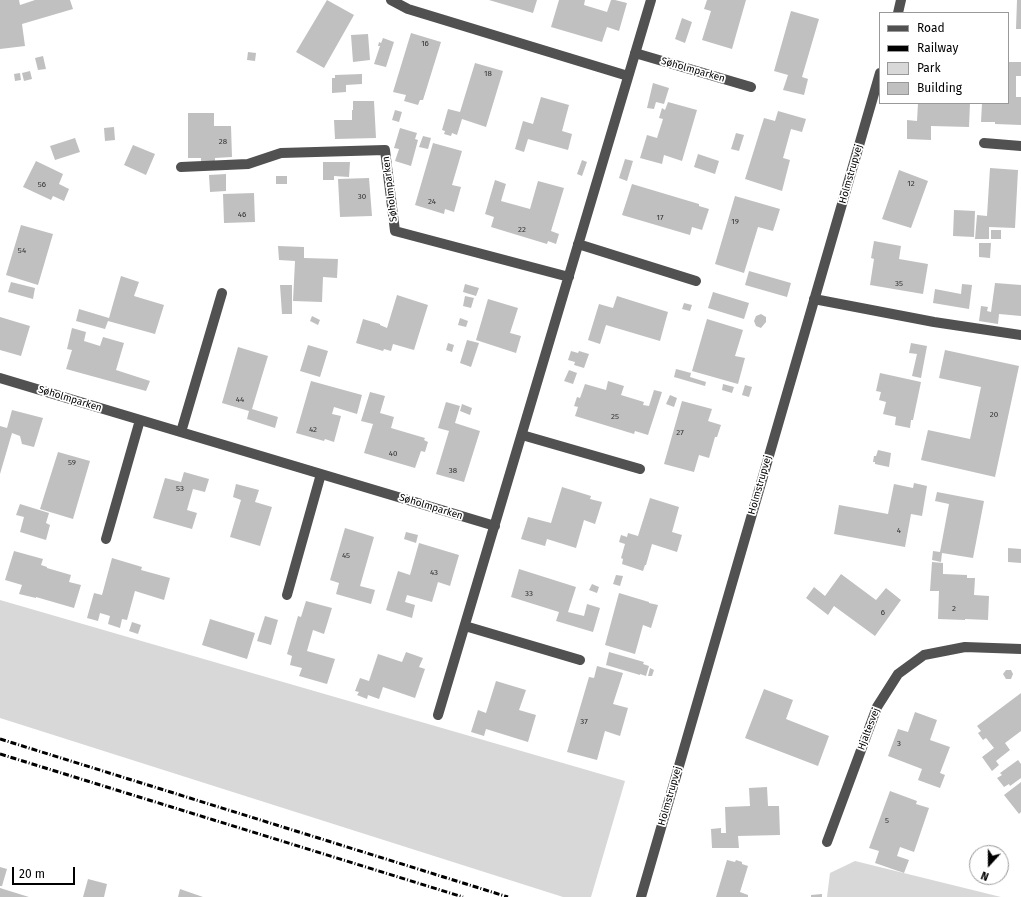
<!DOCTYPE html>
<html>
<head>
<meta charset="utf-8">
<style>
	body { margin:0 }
	#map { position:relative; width:1021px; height:897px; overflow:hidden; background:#fff; font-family:"Fira Sans",sans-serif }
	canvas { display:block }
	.legend { position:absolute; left:879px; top:12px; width:130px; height:92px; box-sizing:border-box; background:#fff; border:1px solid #999; margin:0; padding:5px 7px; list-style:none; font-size:12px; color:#000 }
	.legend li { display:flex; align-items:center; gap:8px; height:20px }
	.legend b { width:20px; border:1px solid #999 }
	.north { position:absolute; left:969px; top:845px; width:40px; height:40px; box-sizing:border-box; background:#fff; border:1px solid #999; border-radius:50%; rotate:201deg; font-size:11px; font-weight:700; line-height:16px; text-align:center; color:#000 }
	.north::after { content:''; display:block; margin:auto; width:14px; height:18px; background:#000; clip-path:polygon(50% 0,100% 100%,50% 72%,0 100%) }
	.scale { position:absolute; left:12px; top:867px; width:63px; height:18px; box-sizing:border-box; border:2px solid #000; border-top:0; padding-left:5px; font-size:12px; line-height:14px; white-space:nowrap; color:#000; -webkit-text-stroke:3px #fff; paint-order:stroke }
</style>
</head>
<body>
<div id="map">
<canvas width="1021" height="897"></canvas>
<ul class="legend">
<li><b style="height:5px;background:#515151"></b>Road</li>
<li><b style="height:5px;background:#000"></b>Railway</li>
<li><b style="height:11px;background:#d8d8d8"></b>Park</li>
<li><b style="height:11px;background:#c0c0c0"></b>Building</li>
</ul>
<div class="north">N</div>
<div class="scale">20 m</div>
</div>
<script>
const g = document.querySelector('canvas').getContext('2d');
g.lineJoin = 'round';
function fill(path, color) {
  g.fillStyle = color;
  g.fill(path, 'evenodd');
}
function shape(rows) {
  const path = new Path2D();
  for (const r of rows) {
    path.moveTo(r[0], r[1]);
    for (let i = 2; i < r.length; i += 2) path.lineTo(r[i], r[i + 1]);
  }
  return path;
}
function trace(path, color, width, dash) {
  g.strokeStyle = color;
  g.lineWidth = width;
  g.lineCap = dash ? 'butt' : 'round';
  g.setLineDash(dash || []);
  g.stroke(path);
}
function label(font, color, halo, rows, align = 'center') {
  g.font = font + ' "Fira Sans",sans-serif';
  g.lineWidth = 3.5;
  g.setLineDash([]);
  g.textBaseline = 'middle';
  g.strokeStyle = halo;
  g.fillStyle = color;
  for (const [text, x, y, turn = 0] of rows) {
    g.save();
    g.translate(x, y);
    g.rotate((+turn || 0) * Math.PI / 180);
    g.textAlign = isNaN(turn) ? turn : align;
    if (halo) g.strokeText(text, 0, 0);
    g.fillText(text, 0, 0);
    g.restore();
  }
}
fill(shape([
	[0,600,625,781,591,897,563,897,0,718],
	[855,861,1001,897,827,897,830,873]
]), '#d8d8d8');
fill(shape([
	[0,0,19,0,20,5,35,0,70,0,73,9,22,24,25,46,0,49],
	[327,0,354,15,324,68,296,52],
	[489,0,537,0,533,13],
	[559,0,585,0,584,5,607,12,611,0,615,0,627,3,619,31,607,27,602,42,551,27],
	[707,0,746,0,732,49,702,40,711,11,704,9],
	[1017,0,1021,0,1021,29,1016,29],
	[791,11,819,19,802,77,808,79,804,95,783,90,788,75,774,71],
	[682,18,692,22,685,43,675,39],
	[411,33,441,42,423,100,420,100,418,105,404,101,406,95,393,92],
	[368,34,370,60,353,62,351,35],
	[383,38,394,42,386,67,374,64,380,46,378,46,379,42,381,43],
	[248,52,256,53,255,61,247,60],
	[43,56,46,69,38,70,35,58],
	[1008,62,1021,62,1021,76,1016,76,1016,97,1021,97,1021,125,995,124,995,122,981,122,982,103,1008,103],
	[475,63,503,71,486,127,462,119,457,135,452,133,451,136,444,134,445,131,442,130,448,109,460,112],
	[30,71,32,79,24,81,22,73],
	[20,73,21,80,15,81,14,74],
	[362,74,362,84,346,85,346,92,332,93,332,78,335,78,335,75],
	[653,83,669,88,664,104,656,102,654,109,647,108],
	[541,97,569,105,562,131,572,134,568,150,528,139,524,152,515,149,523,121,533,124],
	[353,101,374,101,376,138,335,139,334,120,352,120,352,110,353,110],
	[668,102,697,110,682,161,664,155,662,164,640,158,647,135,657,138,663,119,659,118,662,108,665,110],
	[918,103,970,103,969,127,931,126,931,140,907,139,907,120,917,121],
	[395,110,402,112,399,122,392,120],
	[778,111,806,119,802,132,791,129,783,158,790,160,782,191,745,179,764,118,775,121],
	[188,113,214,113,214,126,231,126,232,157,215,158,215,162,201,162,201,158,188,158],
	[114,127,115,140,105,141,104,128],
	[400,128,417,133,415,139,418,140,411,166,395,161,399,149,394,148],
	[736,133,744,135,739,151,731,149],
	[423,136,431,138,428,149,419,147],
	[75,138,80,152,55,160,50,146],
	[433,143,462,151,452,185,461,187,454,212,445,209,444,214,415,205],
	[133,145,155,154,146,175,124,165],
	[698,154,719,161,715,174,694,167],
	[625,159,633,161,627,181,619,178],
	[582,160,587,162,582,176,577,174],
	[36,161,63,174,59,184,69,189,64,201,53,196,51,200,23,187],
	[323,162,350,162,349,177,334,176,334,180,323,180],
	[990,168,1018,170,1015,228,989,227,989,239,975,239,977,215,987,216],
	[899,170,928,181,911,228,882,219],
	[226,174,226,191,210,192,209,175],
	[276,176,287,176,287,184,276,184],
	[369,178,372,216,340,217,338,179],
	[495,180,506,184,501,201,530,209,538,181,564,188,551,231,559,234,556,244,548,241,547,244,491,227,494,217,485,214],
	[632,184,699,204,699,206,709,209,702,230,692,227,690,235,622,215],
	[254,193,255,222,224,223,223,194],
	[735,196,780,209,773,231,758,227,744,273,715,264],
	[954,210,975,211,974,237,953,236],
	[21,225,53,234,38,285,6,275],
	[991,230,1001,230,1001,239,991,239],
	[874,241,901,246,899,259,928,264,923,294,870,285,874,259,871,258],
	[979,243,991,243,990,258,979,257],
	[278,246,304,247,304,258,338,259,337,278,323,277,322,302,293,301,295,261,279,260],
	[749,271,791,283,787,297,745,285],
	[121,276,139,282,134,296,164,305,155,334,108,321,105,329,76,321,79,309,109,318],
	[11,282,35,288,33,299,8,292],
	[995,283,1021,285,1021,316,999,314,998,324,979,321,981,306,988,307,987,311,991,312],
	[465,284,479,288,476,296,463,292],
	[962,284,972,285,969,309,933,303,935,289,961,294],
	[280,285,292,285,292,314,282,314],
	[713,292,749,303,744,319,708,308],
	[397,295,428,305,414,350,393,344,391,351,384,349,383,351,356,343,363,319,380,324,380,325,387,328],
	[465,296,474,298,471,308,463,306],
	[617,296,668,312,660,341,606,325,600,344,588,340,599,304,613,308],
	[488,299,518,308,510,333,521,336,516,353,476,340],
	[684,303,692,305,690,311,682,309],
	[761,314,766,317,766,322,761,328,756,326,754,321,756,316],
	[312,316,320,320,318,325,310,321],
	[0,317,30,326,21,356,0,350],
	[460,318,468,321,466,327,458,325],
	[707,319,743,330,735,356,745,358,738,384,692,371],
	[72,328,86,332,84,341,100,346,103,337,124,343,116,370,150,381,146,391,66,369,72,350,67,349],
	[467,340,479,343,471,367,460,363],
	[448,343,454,345,452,352,446,350],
	[911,343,927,346,921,378,912,376,917,354,909,353],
	[308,345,328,351,320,377,300,371],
	[238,347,268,356,252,409,278,417,275,428,247,419,249,411,222,403],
	[945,350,1019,366,995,477,921,460,928,430,970,439,981,387,939,378],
	[571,351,578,353,579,351,589,354,584,368,574,365,575,362,568,360],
	[676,369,691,373,690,377,706,382,705,386,674,377],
	[569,370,577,373,573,384,564,381],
	[880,373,921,382,913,420,911,420,910,428,895,425,896,417,883,414,886,402,879,400,881,392,876,391],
	[311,381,362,395,357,414,334,407,332,414,341,416,334,442,325,439,324,441,296,433],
	[608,381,624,386,621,395,644,402,643,405,649,406,654,390,662,392,648,435,635,431,634,434,575,416,578,407,574,406,577,397,580,398,585,384,606,390],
	[723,384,734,387,732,393,722,390],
	[745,385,752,387,749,397,742,395],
	[370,392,385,396,380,413,394,417,391,428,425,438,424,440,428,442,425,452,421,451,415,468,364,453,373,424,361,421],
	[670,395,677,398,674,407,666,404],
	[682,401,712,409,708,421,721,425,717,437,715,437,709,458,699,455,694,472,664,464],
	[446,402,460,406,455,423,480,431,464,482,436,474,449,431,438,428],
	[462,404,472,408,470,415,460,411],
	[12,410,43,418,34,447,22,444,20,436,12,433,0,474,0,426,7,428],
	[878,450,891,453,889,467,875,464,875,462,873,462,874,456,876,456],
	[58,452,90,461,73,519,40,509],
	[184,472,209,479,205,492,193,489,187,510,197,513,192,529,153,518,165,478,181,482],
	[914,483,927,486,922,516,911,514,905,547,834,534,839,505,888,514,894,484,913,488],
	[236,484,259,490,255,502,272,507,260,546,230,537,241,500,233,497],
	[562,487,591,496,590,499,602,502,595,524,584,520,576,548,547,539,545,546,521,539,528,517,551,523],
	[937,492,984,501,973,558,942,553,941,562,932,560,933,551,940,552,949,504,935,501],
	[650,498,679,507,672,532,682,535,677,552,652,544,646,565,645,565,643,571,622,564,623,559,621,558,625,544,619,542,621,535,627,537,628,533,638,536],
	[20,504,49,513,46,523,50,525,46,540,20,532,24,517,16,515],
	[345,528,374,537,360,586,375,590,371,604,336,594,339,583,330,580],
	[406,532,418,535,416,543,404,539],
	[419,543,459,555,450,586,438,582,432,602,407,595,405,602,415,605,412,618,386,610,398,571,410,575],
	[1008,548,1021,549,1021,563,1008,562],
	[14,551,43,559,41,565,47,567,47,568,71,575,69,582,81,585,74,608,36,597,36,598,19,594,22,585,5,580],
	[112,558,142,567,141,570,170,578,164,600,135,591,127,620,122,619,120,628,108,624,110,616,100,613,98,621,87,618,94,593,102,595],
	[932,562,943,563,943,574,967,575,967,578,975,578,974,595,989,596,988,620,965,619,965,620,938,619,939,591,930,591],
	[519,569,576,587,568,612,584,616,587,604,600,608,593,632,556,621,559,612,511,597],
	[841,574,876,600,886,588,901,600,875,636,834,606,828,615,806,598,814,587,825,596],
	[616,575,623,576,620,586,613,584],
	[592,584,599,587,597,593,589,590],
	[619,593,649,602,649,603,658,605,651,628,643,625,635,654,605,645],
	[306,601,332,608,324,634,313,630,307,651,335,659,327,684,299,676,302,668,290,665,292,656,287,654,298,616,301,617],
	[265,616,278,620,271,645,257,641],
	[210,619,255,633,247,659,202,645],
	[132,622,141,625,138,634,129,631],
	[406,652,423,658,419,667,425,669,415,698,383,687,379,699,368,695,367,699,357,695,359,692,355,691,360,678,369,681,378,654,402,662],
	[609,652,644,662,643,664,649,666,646,676,640,674,640,675,606,665],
	[597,666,623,673,613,704,628,708,620,736,605,731,597,760,567,752,589,677,594,678],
	[650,668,654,670,652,676,648,676],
	[1006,670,1011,670,1013,674,1011,679,1006,679,1003,674],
	[496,681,526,690,519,710,536,715,528,742,486,729,484,736,471,732,478,710,486,713],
	[764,689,793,700,786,719,829,736,818,766,745,738],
	[1021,693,1021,731,1005,743,1010,750,996,761,999,765,992,771,982,757,994,748,986,738,983,740,978,733,981,731,977,726],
	[915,712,937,720,930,740,950,747,940,773,945,775,940,788,918,780,922,769,888,756,898,729,908,732],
	[1018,760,1021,764,1021,778,1010,786,1009,784,1004,787,997,778,1002,775,1000,773],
	[1021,782,1021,812,1019,814,1004,795],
	[767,787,768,806,779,806,780,835,738,836,739,848,712,848,711,829,721,828,721,833,726,833,725,807,750,806,749,788],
	[890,791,917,801,916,804,929,808,914,852,900,847,897,856,909,860,904,873,875,863,879,851,869,848],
	[727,860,735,862,736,860,742,862,742,864,748,866,740,892,748,895,748,897,716,897],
	[0,867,7,869,2,886,0,886],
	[88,879,107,884,104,897,83,897],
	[0,888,29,897,0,897],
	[180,889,203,897,178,897],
	[822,894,822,897,811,897,811,895]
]), '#c0c0c0');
trace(shape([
	[391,0,408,9,628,76],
	[898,13,901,0],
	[635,53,751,87],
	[984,143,1021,146],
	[181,167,248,164,281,153,385,150,395,231,569,277],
	[578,244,696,281],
	[814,299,934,322,1021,335],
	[0,378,495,526],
	[181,432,222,293],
	[522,435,640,469],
	[106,539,140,420],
	[287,595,321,474],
	[465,626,580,660],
	[438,715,651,0],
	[827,842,877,707,898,674,924,655,965,647,1021,649],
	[641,897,880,73]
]), '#515151', 10);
trace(shape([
	[0,739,508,897],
	[0,754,463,897]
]), '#000', 3, [6, 2, 1, 2]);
label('8px', '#303030', null, [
	["16",425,44],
	["18",488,74],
	["28",223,142],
	["12",911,184],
	["56",42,185],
	["30",362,197],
	["24",432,202],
	["46",242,215],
	["17",660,218],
	["19",735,222],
	["22",522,230],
	["54",22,251],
	["35",899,284],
	["44",240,400],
	["20",994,415],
	["25",615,417],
	["42",313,430],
	["27",680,433],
	["40",393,454],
	["59",72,463],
	["38",453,471],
	["53",180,489],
	["4",899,531],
	["45",346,556],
	["43",434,573],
	["33",529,594],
	["2",954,609],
	["6",883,613],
	["37",584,722],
	["3",899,744],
	["5",887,821]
]);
label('10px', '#000', '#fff', [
	["Søholmparken",693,70,16],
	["Holmstrupvej",851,174,-74],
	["Søholmparken",390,189,-97],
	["Søholmparken",70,399,17],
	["Holmstrupvej",760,485,-74],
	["Søholmparken",431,507,17],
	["Hjaltesvej",869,729,-69],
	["Holmstrupvej",670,796,-74]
]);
</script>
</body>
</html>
